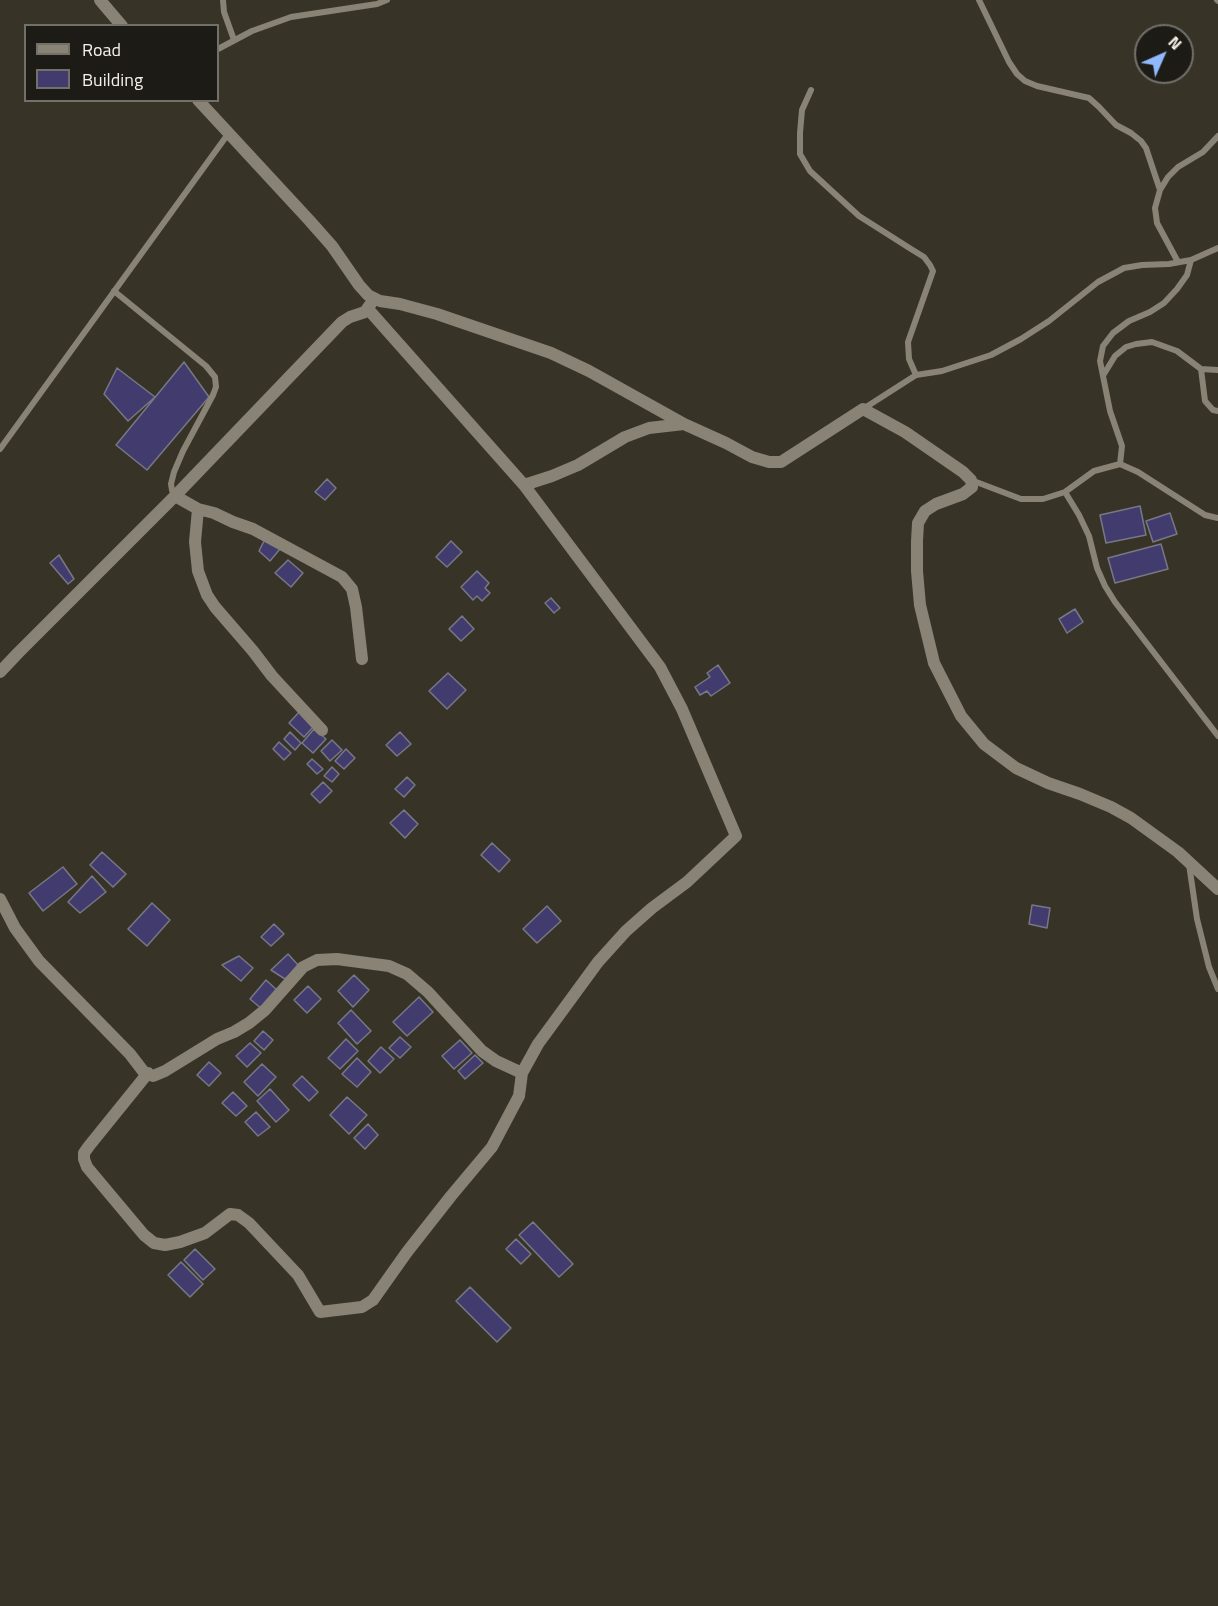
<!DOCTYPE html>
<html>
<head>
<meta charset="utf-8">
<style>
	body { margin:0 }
	#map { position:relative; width:1218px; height:1606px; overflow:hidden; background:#383327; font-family:"Titillium Web",sans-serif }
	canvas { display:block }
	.legend { position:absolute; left:24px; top:24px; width:195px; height:78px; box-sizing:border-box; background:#1d1b16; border:2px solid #73706a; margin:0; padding:8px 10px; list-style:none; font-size:18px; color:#f3f0e8 }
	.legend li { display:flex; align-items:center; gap:12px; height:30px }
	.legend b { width:30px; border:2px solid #73706a }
	.north { position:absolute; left:1134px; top:24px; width:60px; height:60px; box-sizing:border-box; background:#1d1b16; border:2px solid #73706a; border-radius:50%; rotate:45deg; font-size:16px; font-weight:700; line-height:24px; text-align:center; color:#f3f0e8 }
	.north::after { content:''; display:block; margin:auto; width:21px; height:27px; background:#8fb8fd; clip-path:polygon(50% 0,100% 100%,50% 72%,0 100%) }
</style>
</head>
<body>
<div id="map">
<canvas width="1218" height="1606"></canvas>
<ul class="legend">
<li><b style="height:8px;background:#898375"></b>Road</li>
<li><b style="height:16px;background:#423c6e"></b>Building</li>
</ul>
<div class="north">N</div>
</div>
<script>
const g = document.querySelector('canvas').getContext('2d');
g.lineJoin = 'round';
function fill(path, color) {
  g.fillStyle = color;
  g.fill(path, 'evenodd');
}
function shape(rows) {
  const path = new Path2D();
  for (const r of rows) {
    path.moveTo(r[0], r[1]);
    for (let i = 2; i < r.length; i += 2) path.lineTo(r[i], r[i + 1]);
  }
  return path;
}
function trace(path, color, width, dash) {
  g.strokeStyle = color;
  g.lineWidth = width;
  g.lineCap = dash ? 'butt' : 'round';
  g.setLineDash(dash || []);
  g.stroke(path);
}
const building = shape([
	[184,362,209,397,147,470,116,445,184,362],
	[117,368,155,397,128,421,104,394,117,368],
	[327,479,336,488,325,500,315,492,327,479],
	[1140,506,1146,535,1106,543,1100,515,1140,506],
	[1170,513,1177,534,1153,542,1146,521,1170,513],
	[266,537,280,549,270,561,259,551,266,537],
	[451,541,462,552,447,567,436,557,451,541],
	[1161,544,1168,569,1115,583,1108,558,1161,544],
	[59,555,74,579,68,584,50,563,59,555],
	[288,560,303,573,291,587,275,573,288,560],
	[477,571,489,583,485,588,490,593,482,601,477,596,473,600,461,587,477,571],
	[551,598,560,608,554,613,545,603,551,598],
	[1075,609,1083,622,1067,633,1059,619,1075,609],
	[462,616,474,629,461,641,449,629,462,616],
	[718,665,730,683,711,696,707,691,700,695,695,687,710,677,707,673,718,665],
	[448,673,466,690,447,709,429,691,448,673],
	[300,711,315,725,304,737,289,723,300,711],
	[314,729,326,739,313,753,302,743,314,729],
	[290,732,301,743,295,750,284,739,290,732],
	[400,732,411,744,397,756,386,745,400,732],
	[332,740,342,750,330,761,321,751,332,740],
	[279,742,291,753,284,760,273,749,279,742],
	[346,749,355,758,344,769,335,761,346,749],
	[312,759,323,769,317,774,307,764,312,759],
	[332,767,339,774,332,782,324,776,332,767],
	[407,777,415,785,404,797,395,789,407,777],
	[323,782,332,791,320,803,311,794,323,782],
	[404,810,418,824,405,838,390,823,404,810],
	[492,843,510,860,499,872,481,855,492,843],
	[102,852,126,874,113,887,90,865,102,852],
	[63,867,77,884,43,911,29,893,63,867],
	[92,876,106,892,80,913,68,902,92,876],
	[152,903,170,920,147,946,128,929,152,903],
	[1032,905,1050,908,1047,928,1029,924,1032,905],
	[547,906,561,921,537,943,523,929,547,906],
	[274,924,284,934,271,946,261,937,274,924],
	[288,954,299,966,285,979,271,970,288,954],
	[239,956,253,968,241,981,222,965,239,956],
	[354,975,369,990,353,1007,338,991,354,975],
	[266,980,278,991,263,1010,250,999,266,980],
	[308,986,321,999,307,1013,294,1000,308,986],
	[419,997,433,1012,407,1036,393,1022,419,997],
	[351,1010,371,1031,357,1044,338,1023,351,1010],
	[263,1031,273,1040,264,1050,254,1041,263,1031],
	[400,1037,411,1047,400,1058,389,1048,400,1037],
	[346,1039,358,1051,340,1069,328,1058,346,1039],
	[460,1040,472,1053,454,1069,442,1056,460,1040],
	[250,1043,261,1053,247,1067,236,1056,250,1043],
	[381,1047,394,1059,380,1073,368,1061,381,1047],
	[475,1055,483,1063,465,1079,458,1071,475,1055],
	[357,1058,371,1072,357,1087,342,1074,357,1058],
	[209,1062,221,1073,209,1086,197,1075,209,1062],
	[262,1064,276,1077,258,1096,244,1082,262,1064],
	[302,1076,318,1092,309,1101,293,1085,302,1076],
	[270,1089,289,1110,276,1122,257,1101,270,1089],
	[233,1092,247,1106,236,1116,222,1103,233,1092],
	[347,1097,367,1115,349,1134,330,1115,347,1097],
	[256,1112,270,1127,258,1136,245,1122,256,1112],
	[368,1124,378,1135,365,1149,354,1138,368,1124],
	[533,1222,573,1264,559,1277,519,1235,533,1222],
	[516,1239,531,1254,521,1264,506,1249,516,1239],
	[195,1249,215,1269,203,1280,184,1260,195,1249],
	[181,1262,203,1284,190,1297,168,1275,181,1262],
	[470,1287,511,1328,497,1342,456,1301,470,1287]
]);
fill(building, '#423c6e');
trace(building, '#777785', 1.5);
trace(shape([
	[223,0,224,12,234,40],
	[979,0,1009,62,1017,74,1025,81,1037,86,1089,98,1099,107,1116,125,1131,133,1141,141,1146,148,1160,190],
	[1217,0,1218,1],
	[218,49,252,31,291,17,377,4,387,0],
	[811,90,802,110,800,133,800,154,810,171,859,216,911,249,924,257,930,265,933,271,908,342,909,359,916,375],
	[1178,262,1157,223,1155,208,1160,190,1168,177,1178,167,1203,152,1218,136],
	[114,291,206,366,215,377,216,387,213,395,183,451,174,472,171,484,172,490,174,496],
	[1218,370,1201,369,1205,401,1213,410,1218,411],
	[1104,374,1115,356,1126,347,1136,344,1152,342,1177,351,1201,369],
	[863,409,916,375,942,371,991,355,1021,339,1049,321,1098,282,1124,268,1142,265,1169,264,1191,260,1218,248],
	[0,449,228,134],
	[1120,464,1122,446,1110,411,1100,361,1103,346,1113,333,1129,321,1150,312,1164,303,1177,289,1187,275,1191,260],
	[971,480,1021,499,1043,499,1065,492,1094,471,1120,464,1138,472,1205,515,1218,518],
	[1065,492,1079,515,1089,536,1097,568,1105,586,1115,602,1218,736],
	[1189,864,1197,919,1209,967,1218,989]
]), '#898375', 6);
trace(shape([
	[100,0,122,26],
	[198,100,309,220,332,246,359,285,368,295,380,301,400,304,437,314,551,353,589,371,684,424,726,443,752,457,769,462,781,462,863,409,905,432,963,472,971,480,972,487,963,494,936,504,925,511,918,523,917,541,917,571,920,605,934,663,961,716,984,744,1016,768,1048,783,1080,794,1111,807,1131,818,1178,852,1218,889],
	[524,485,552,476,578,465,625,437,649,428,684,424],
	[175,496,198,509,214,513,233,522,253,529,342,577,352,589,356,607,362,659],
	[198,509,195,542,198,571,207,595,215,607,253,651,272,676,322,730],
	[0,672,18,653,175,496,342,322,350,317,365,312,372,302],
	[0,899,15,928,39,961,130,1054,143,1071,153,1076,165,1071,217,1039,234,1032,249,1023,265,1010,303,967,317,960,337,959,389,966,407,974,428,992,482,1051,496,1061,522,1073],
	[148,1073,89,1146,84,1153,84,1159,87,1167,144,1235,154,1243,165,1245,180,1242,205,1233,230,1214,238,1215,249,1223,298,1275,320,1312,362,1307,373,1300,407,1252,451,1196,492,1147,519,1096,522,1073,538,1044,598,962,626,931,652,908,687,882,736,836,682,709,660,667,524,485,368,309]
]), '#898375', 12);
</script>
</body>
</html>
